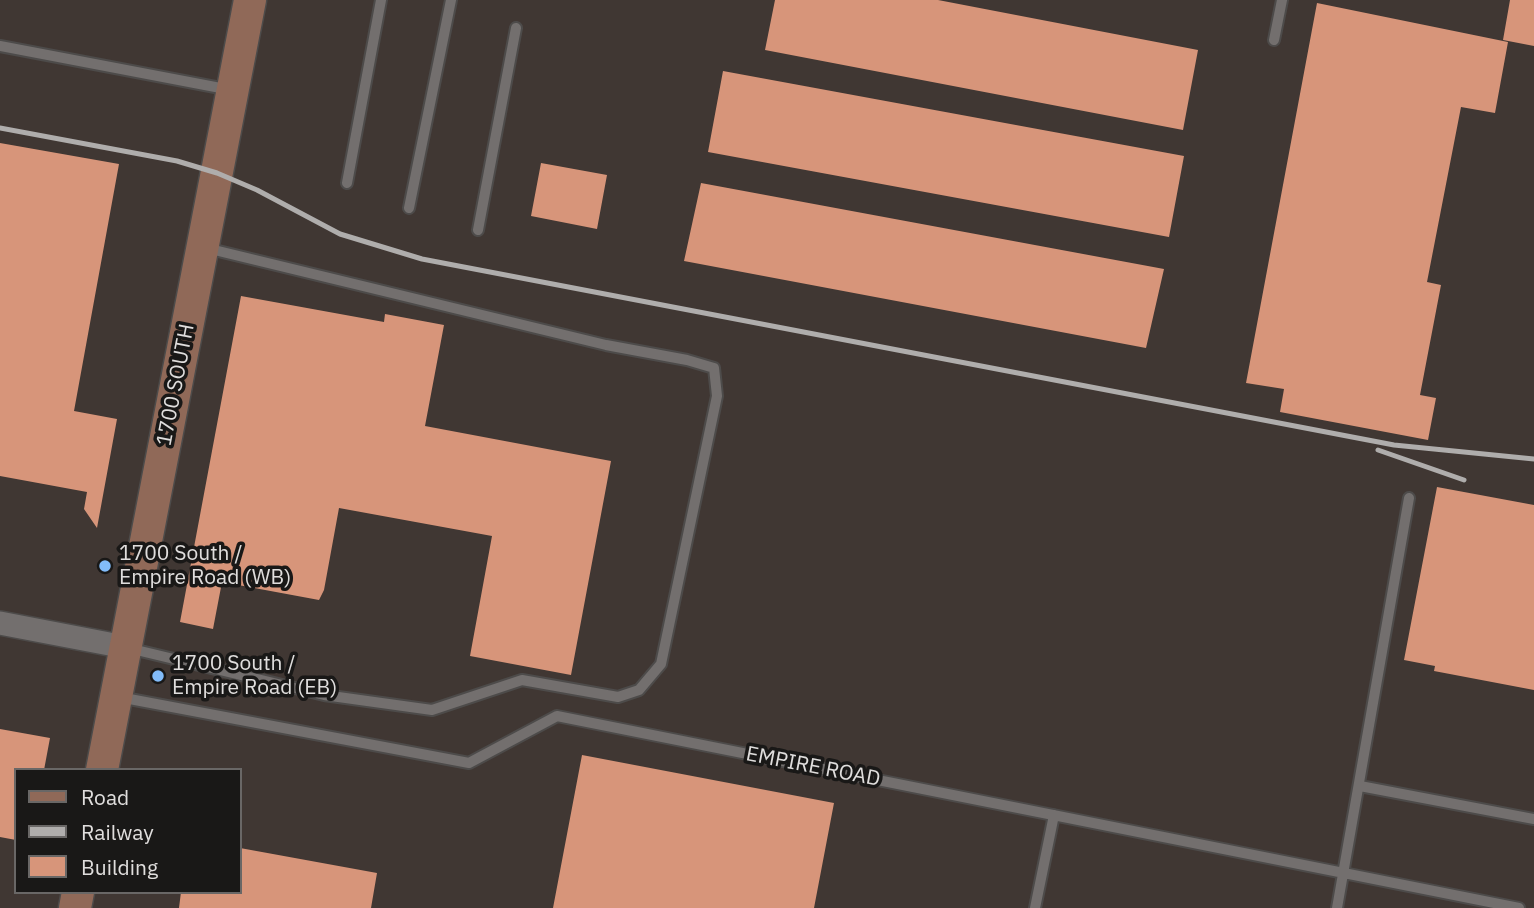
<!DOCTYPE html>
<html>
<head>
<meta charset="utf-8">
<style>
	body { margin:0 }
	#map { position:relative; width:1534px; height:908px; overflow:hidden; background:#322f2e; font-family:"IBM Plex Sans",sans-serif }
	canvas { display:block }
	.legend { position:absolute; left:14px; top:768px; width:228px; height:126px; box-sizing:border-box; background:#191817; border:2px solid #696766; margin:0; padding:9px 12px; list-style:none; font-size:21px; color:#e0dedd }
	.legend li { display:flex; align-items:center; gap:14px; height:35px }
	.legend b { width:35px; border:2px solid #696766 }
</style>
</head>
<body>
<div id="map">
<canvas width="1534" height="908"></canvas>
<ul class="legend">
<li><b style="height:9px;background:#906958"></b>Road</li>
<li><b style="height:9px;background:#afadac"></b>Railway</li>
<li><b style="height:19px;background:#d7957a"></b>Building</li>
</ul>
</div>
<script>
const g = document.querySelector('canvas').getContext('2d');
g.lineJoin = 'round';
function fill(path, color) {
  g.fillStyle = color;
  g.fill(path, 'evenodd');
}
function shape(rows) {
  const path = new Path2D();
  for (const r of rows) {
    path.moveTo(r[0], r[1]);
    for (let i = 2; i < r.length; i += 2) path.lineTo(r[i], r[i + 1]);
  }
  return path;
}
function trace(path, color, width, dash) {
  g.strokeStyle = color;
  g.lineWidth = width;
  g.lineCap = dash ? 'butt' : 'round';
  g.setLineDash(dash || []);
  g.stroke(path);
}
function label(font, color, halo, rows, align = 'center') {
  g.font = font + ' "IBM Plex Sans",sans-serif';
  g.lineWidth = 7;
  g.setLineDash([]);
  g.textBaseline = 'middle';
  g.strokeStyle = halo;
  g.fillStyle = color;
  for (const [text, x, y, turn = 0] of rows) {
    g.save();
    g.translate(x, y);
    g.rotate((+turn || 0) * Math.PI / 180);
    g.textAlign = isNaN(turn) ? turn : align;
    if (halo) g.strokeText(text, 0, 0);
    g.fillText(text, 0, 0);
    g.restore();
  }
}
fill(shape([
	[0,0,1534,0,1534,908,0,908],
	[16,770,240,770,240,892,16,892]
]), '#403733');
fill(shape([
	[775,0,938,0,1198,50,1183,130,765,50],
	[1510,0,1534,0,1534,46,1503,40],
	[1317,3,1508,42,1495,113,1461,107,1427,282,1441,285,1420,395,1436,398,1428,440,1280,412,1284,389,1246,383],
	[723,71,1184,156,1169,237,708,152],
	[0,143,119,164,74,411,117,419,97,528,84,509,87,492,0,476],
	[541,163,607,175,597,229,531,216],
	[701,183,1164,269,1146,348,684,261],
	[241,296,384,322,385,314,444,325,425,426,611,461,571,675,470,656,492,536,339,508,324,590,319,600,222,582,213,629,180,622],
	[1437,487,1534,505,1534,690,1434,671,1435,666,1404,660],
	[0,729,50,738,44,770,16,770,16,840,0,837],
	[582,755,834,803,814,908,553,908],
	[240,848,377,873,371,908,179,908,181,892,240,892]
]), '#d7957a');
const lane = shape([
	[1274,40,1282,0],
	[0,46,231,90],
	[347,183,381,0],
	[409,208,451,0],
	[478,230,516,28],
	[128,648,324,695,432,710,522,680,618,697,639,690,661,664,717,396,714,368,687,360,606,345,206,248],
	[119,697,469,763,557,716,1519,908],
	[1360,786,1534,819],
	[1035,908,1054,815],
	[1337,908,1409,498]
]);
const street = shape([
	[0,623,125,647]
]);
const secondary = shape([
	[102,770,250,0],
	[75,908,78,892]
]);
trace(lane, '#4d4b4a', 14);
trace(street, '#4d4b4a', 26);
trace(secondary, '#4d4b4a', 35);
trace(lane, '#736f6e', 10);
trace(street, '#736f6e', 23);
trace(secondary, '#906958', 32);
trace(shape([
	[0,128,177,161,217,173,257,190,340,234,422,259,1394,445,1534,459],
	[1378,450,1464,480]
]), '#afadac', 5);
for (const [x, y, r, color] of [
	[105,566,7,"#82bcfa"],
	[158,676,7,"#82bcfa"]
]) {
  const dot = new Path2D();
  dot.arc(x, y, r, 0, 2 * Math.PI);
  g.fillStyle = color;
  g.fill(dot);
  trace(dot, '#191817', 2.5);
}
label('21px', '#e0dedd', '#191817', [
	["1700 SOUTH",176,385,-79],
	["EMPIRE ROAD",813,767,11]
]);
label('21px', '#e0dedd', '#191817', [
	["1700 South /",119,554],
	["Empire Road (WB)",119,578],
	["1700 South /",172,664],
	["Empire Road (EB)",172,688]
], 'left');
</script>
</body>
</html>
